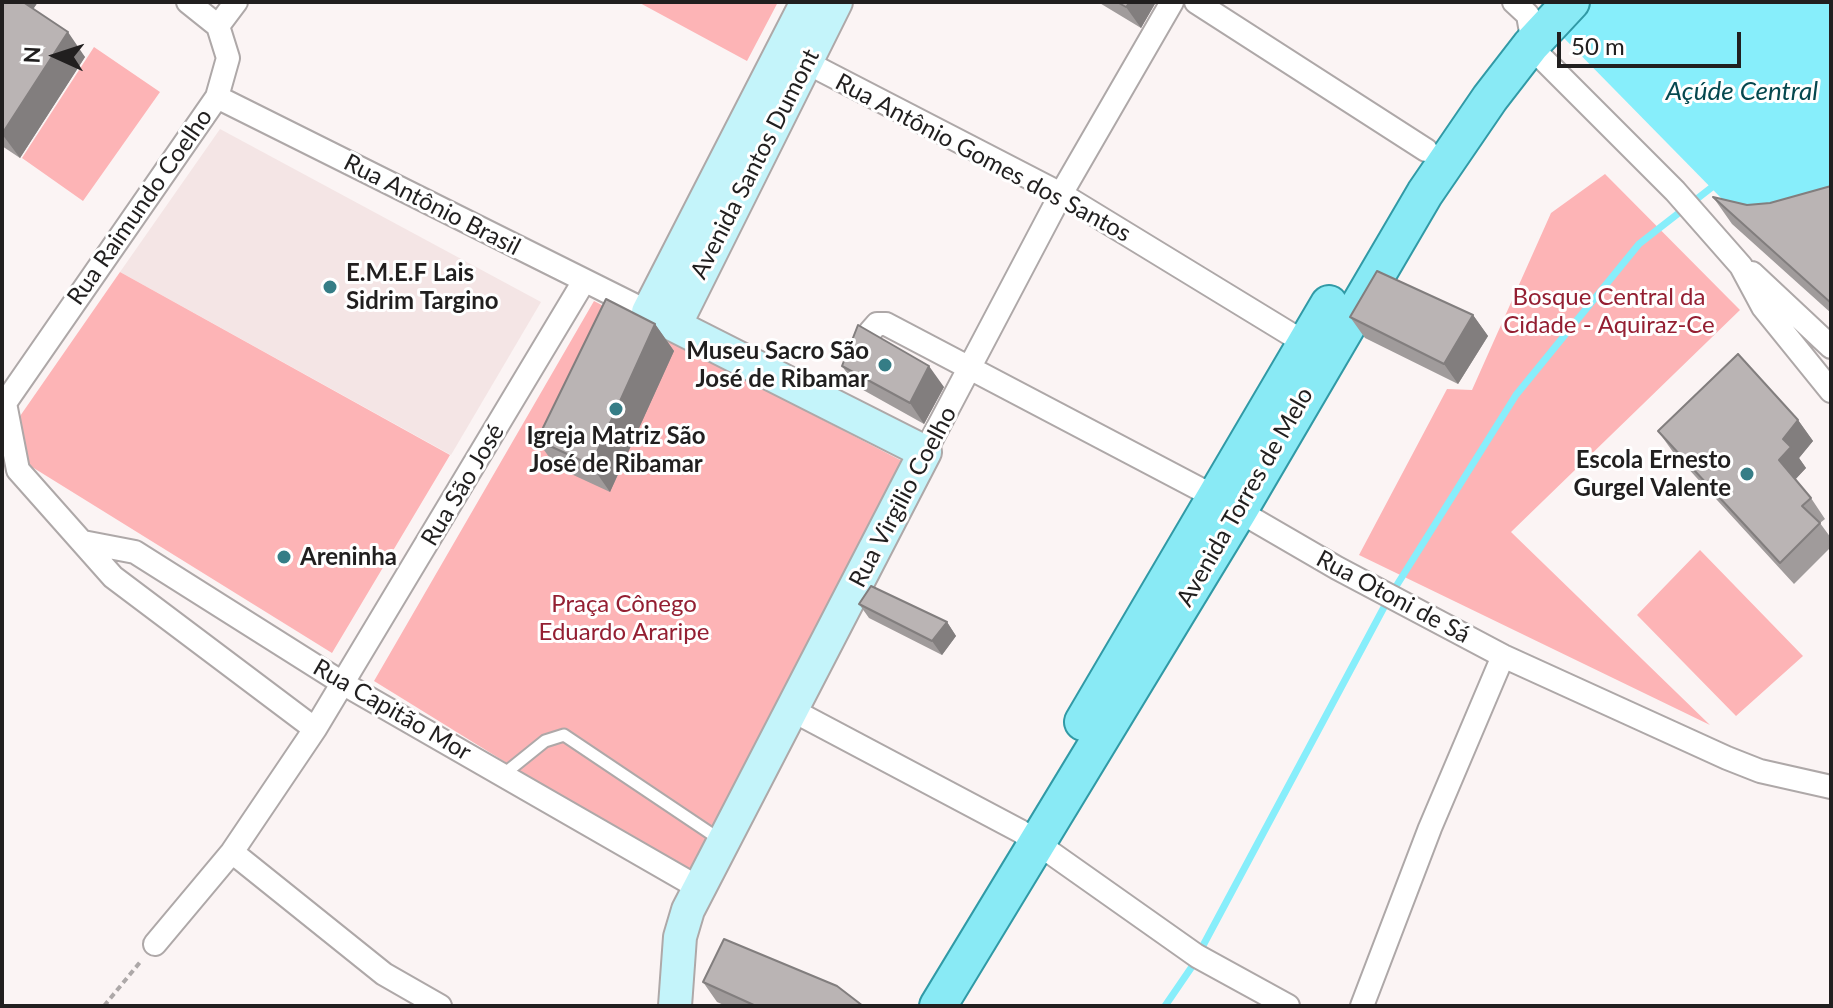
<!DOCTYPE html>
<html>
<head>
<meta charset="utf-8">
<style>
	body { margin:0 }
	#map { position:relative; width:1833px; height:1008px; overflow:hidden; background:#fbf4f4; font-family:Lato,sans-serif }
	canvas { display:block }
	.frame { position:absolute; inset:0; border:4px solid #211f1f; pointer-events:none }
	.north { position:absolute; left:16px; top:16px; width:80px; height:80px; -webkit-text-stroke:6px #fff; paint-order:stroke; rotate:273deg; font-size:22px; font-weight:700; line-height:32px; text-align:center; color:#211f1f }
	.north::after { content:''; display:block; margin:auto; width:28px; height:36px; background:#211f1f; clip-path:polygon(50% 0,100% 100%,50% 72%,0 100%) }
	.scale { position:absolute; left:1557px; top:32px; width:184px; height:36px; box-sizing:border-box; border:4px solid #211f1f; border-top:0; padding-left:10px; font-size:24px; line-height:28px; white-space:nowrap; color:#211f1f; -webkit-text-stroke:6px #fff; paint-order:stroke }
</style>
</head>
<body>
<div id="map">
<canvas width="1833" height="1008"></canvas>
<div class="frame"></div>
<div class="north">N</div>
<div class="scale">50 m</div>
</div>
<script>
const g = document.querySelector('canvas').getContext('2d');
g.lineJoin = 'round';
function fill(path, color) {
  g.fillStyle = color;
  g.fill(path, 'evenodd');
}
function shape(rows) {
  const path = new Path2D();
  for (const r of rows) {
    path.moveTo(r[0], r[1]);
    for (let i = 2; i < r.length; i += 2) path.lineTo(r[i], r[i + 1]);
  }
  return path;
}
function trace(path, color, width, dash) {
  g.strokeStyle = color;
  g.lineWidth = width;
  g.lineCap = dash ? 'butt' : 'round';
  g.setLineDash(dash || []);
  g.stroke(path);
}
function label(font, color, halo, rows, align = 'center') {
  g.font = font + ' Lato,sans-serif';
  g.lineWidth = 6;
  g.setLineDash([]);
  g.textBaseline = 'middle';
  g.strokeStyle = halo;
  g.fillStyle = color;
  for (const [text, x, y, turn = 0] of rows) {
    g.save();
    g.translate(x, y);
    g.rotate((+turn || 0) * Math.PI / 180);
    g.textAlign = isNaN(turn) ? turn : align;
    if (halo) g.strokeText(text, 0, 0);
    g.fillText(text, 0, 0);
    g.restore();
  }
}
fill(shape([
	[220,129,541,302,451,455,120,272]
]), '#f4e5e5');
fill(shape([
	[638,2,778,2,747,61],
	[94,47,160,92,83,201,22,158],
	[1605,174,1740,310,1511,532,1710,725,1359,555,1447,389,1472,390,1551,213],
	[120,272,450,455,332,653,24,462,18,419],
	[594,301,904,462,693,878,374,681],
	[1700,550,1803,656,1736,716,1637,615]
]), '#fdb4b6');
fill(shape([
	[1591,2,1831,2,1831,196,1759,213,1723,200,1558,32]
]), '#87eefb');
trace(shape([
	[1165,1006,1191,968,1390,596,1516,395,1639,244,1716,184]
]), '#87eefb', 7);
const lane = shape([
	[504,774,545,741,564,735,722,841]
]);
const street = shape([
	[188,2,218,26],
	[1196,2,1426,150],
	[1514,2,1528,15,1534,50,1675,191,1741,266,1763,307,1831,391],
	[794,56,1061,194,1305,343],
	[217,97,648,312],
	[1752,273,1831,347],
	[870,332,877,324,886,324,1213,496,1337,568,1503,656,1727,758,1760,771,1831,787],
	[5,403,217,97,228,58,218,26,236,2],
	[5,403,18,470,113,577,315,729],
	[925,452,1061,194,1172,2],
	[83,542,135,552,344,684,699,888],
	[790,709,1020,831,1197,956,1288,1006],
	[232,852,384,974,440,1006],
	[155,944,232,852,315,729,584,281],
	[1362,1006,1430,828,1503,656]
]);
const secondary = shape([
	[675,325,836,2],
	[675,1006,680,937,688,910,925,452,648,312,807,2]
]);
const primary = shape([
	[1083,722,1329,304],
	[938,1006,1238,512,1425,193,1490,98,1531,45,1571,2]
]);
trace(lane, '#aea8a8', 15);
trace(street, '#aea8a8', 26);
trace(secondary, '#aea8a8', 36);
trace(primary, '#319aa6', 40);
trace(shape([
	[104,1006,141,961]
]), '#ada8a8', 4, [6, 4]);
trace(lane, '#fff', 11);
trace(street, '#fff', 22);
trace(secondary, '#c4f4fa', 32);
trace(primary, '#89eaf5', 36);
fill(shape([
	[2,2,38,2,33,9,85,57,20,158,2,146],
	[1098,2,1156,2,1141,28],
	[1831,186,1831,313,1732,224,1713,197,1747,205,1770,203],
	[1473,315,1488,336,1458,384,1365,338,1350,317],
	[655,324,674,351,610,492,556,467,537,440],
	[842,366,944,387,924,424,856,386],
	[1798,420,1813,441,1799,458,1806,468,1795,479,1811,498,1825,519,1820,523,1831,538,1831,547,1794,584,1673,452,1658,431],
	[859,604,947,622,956,636,942,655,869,618],
	[703,982,863,1006,726,1006,717,1002]
]), '#a09b9b');
fill(shape([
	[15,2,38,2,27,18],
	[1130,2,1156,2,1141,28,1126,7],
	[68,32,85,57,20,158,2,134],
	[1473,315,1488,336,1458,384,1444,364],
	[655,324,674,351,610,492,591,465],
	[929,366,944,387,924,424,910,403],
	[1798,420,1813,441,1799,458,1806,468,1794,481,1779,460,1783,439],
	[947,622,956,636,942,655,932,641]
]), '#827e7e');
const building = shape([
	[2,2,23,2,68,32,2,134,2,2],
	[1117,2,1130,2,1126,7,1117,2],
	[1831,186,1831,303,1713,197,1747,205,1770,203,1831,186],
	[1377,271,1473,315,1444,364,1350,317,1377,271],
	[606,299,655,324,591,465,537,440,606,299],
	[858,325,929,366,910,403,842,366,858,325],
	[1738,354,1798,420,1783,439,1791,447,1779,460,1811,498,1802,506,1820,523,1780,563,1658,431,1738,354],
	[871,586,947,622,932,641,859,604,871,586],
	[724,939,837,986,863,1006,756,1006,703,982,724,939]
]);
fill(building, '#bab4b4');
trace(building, '#827e7e', 2);
for (const [x, y, r, color] of [
	[330,287,8,"#357d86"],
	[885,365,8,"#357d86"],
	[616,409,8,"#357d86"],
	[1747,474,8,"#357d86"],
	[284,557,8,"#357d86"]
]) {
  const dot = new Path2D();
  dot.arc(x, y, r, 0, 2 * Math.PI);
  g.fillStyle = color;
  g.fill(dot);
  trace(dot, '#fff', 3);
}
label('24px', '#211f1f', '#fff', [
	["Rua Antônio Gomes dos Santos",983,158,28],
	["Avenida Santos Dumont",755,164,-63],
	["Rua Antônio Brasil",432,205,27],
	["Rua Raimundo Coelho",140,207,-55],
	["Rua São José",463,485,-59],
	["Rua Virgilio Coelho",903,497,-62],
	["Avenida Torres de Melo",1245,497,-60],
	["Rua Otoni de Sá",1393,597,28],
	["Rua Capitão Mor",392,710,30]
]);
label('bold 24px', '#211f1f', '#fff', [
	["E.M.E.F Lais",346,273],
	["Sidrim Targino",346,301],
	["Museu Sacro São",869,351,"right"],
	["José de Ribamar",869,379,"right"],
	["Igreja Matriz São",616,436,"center"],
	["José de Ribamar",616,464,"center"],
	["Escola Ernesto",1731,460,"right"],
	["Gurgel Valente",1731,488,"right"],
	["Areninha",300,557]
], 'left');
label('24px', '#941f32', '#fff', [
	["Bosque Central da",1609,297],
	["Cidade - Aquiraz-Ce",1609,325],
	["Praça Cônego",624,604],
	["Eduardo Araripe",624,632]
]);
label('italic 26px', '#05484f', '#fff', [
	["Açúde Central",1742,92]
]);
</script>
</body>
</html>
